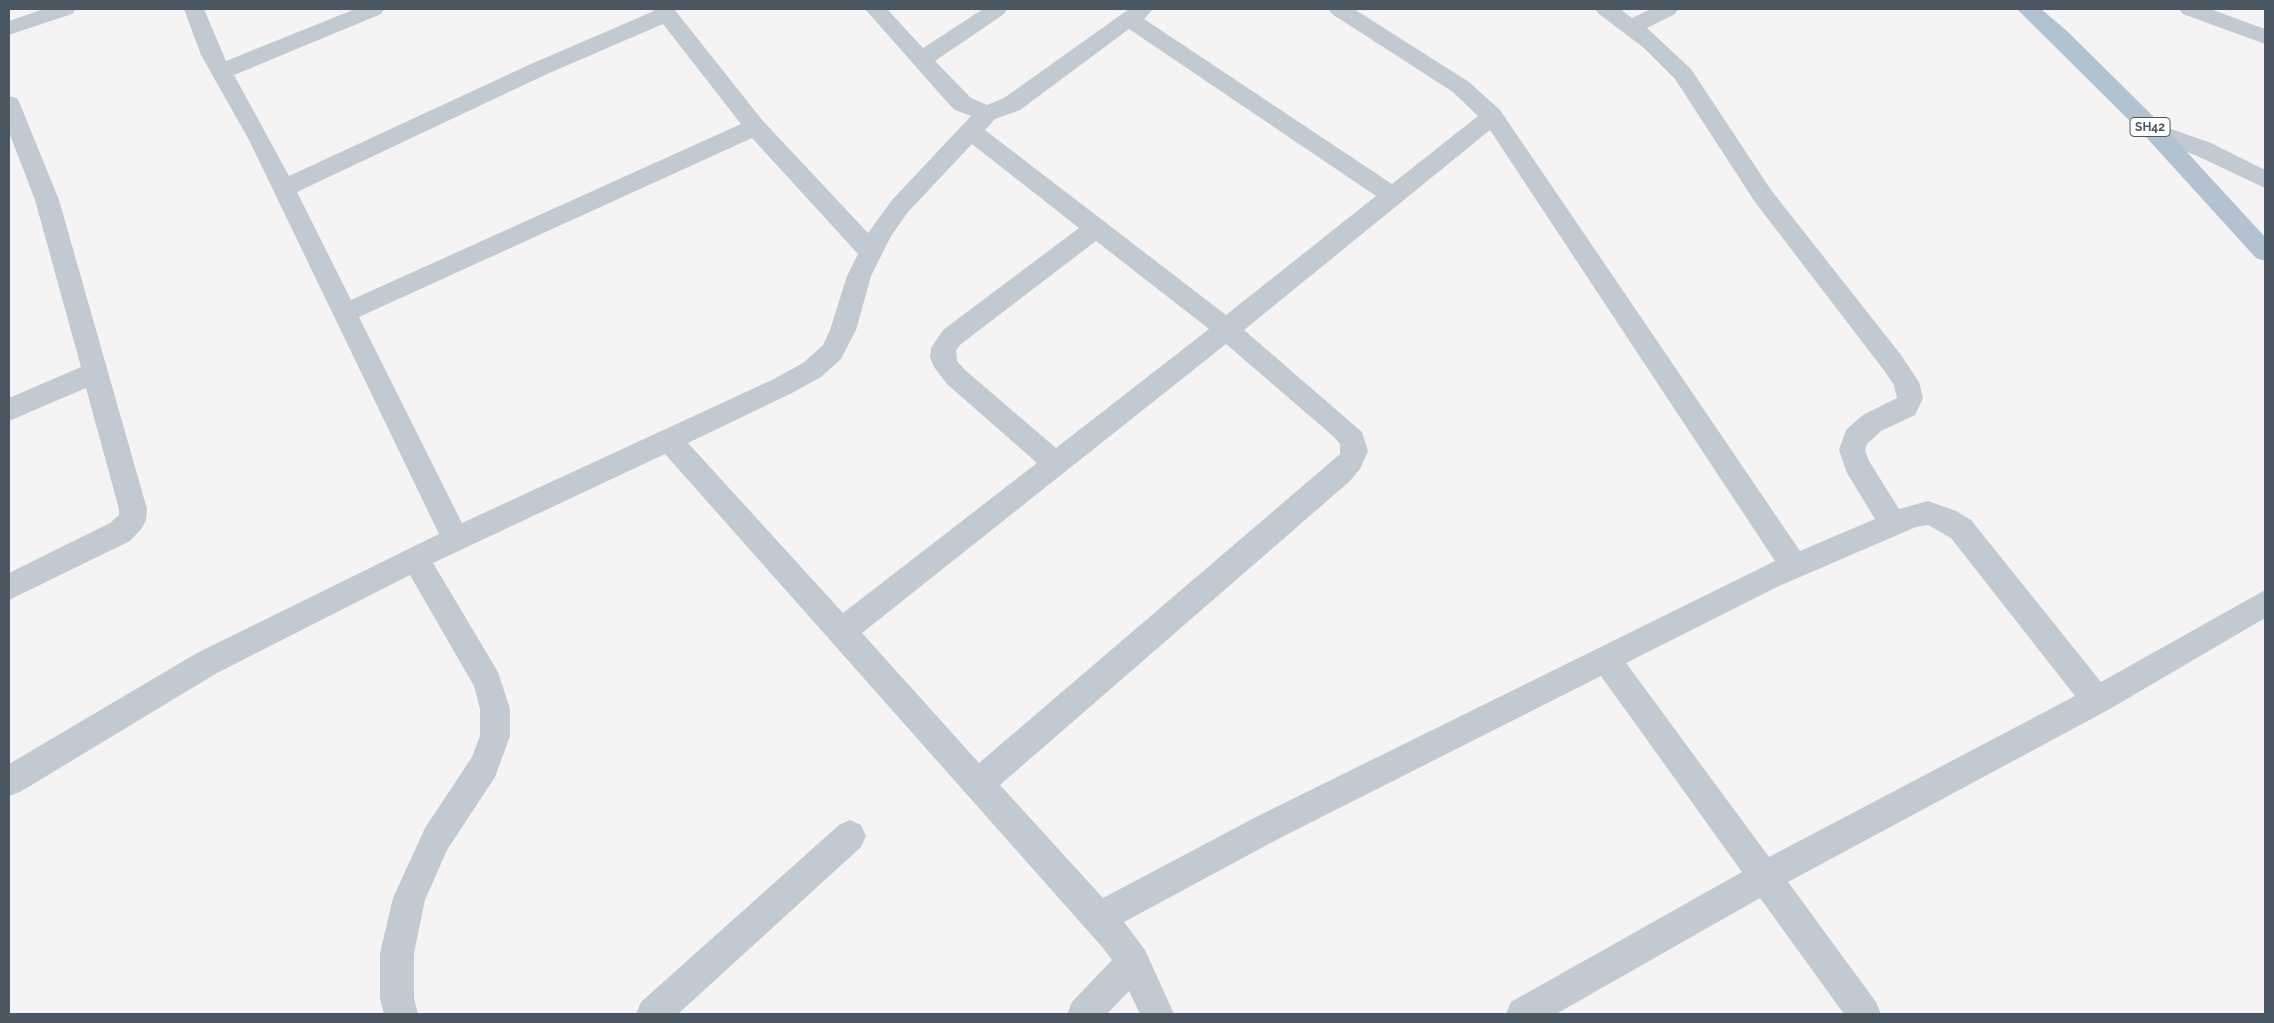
<!DOCTYPE html>
<html>
<head>
<meta charset="utf-8">
<style>
	body { margin:0 }
	#map { position:relative; width:2274px; height:1023px; overflow:hidden; background:#f5f3f3; font-family:Raleway,sans-serif }
	canvas { display:block }
	.frame { position:absolute; inset:0; border:10px solid #4a5661; pointer-events:none }
</style>
</head>
<body>
<div id="map">
<canvas width="2274" height="1023"></canvas>
<div class="frame"></div>
</div>
<script>
const g = document.querySelector('canvas').getContext('2d');
g.lineJoin = 'round';
function shape(rows) {
  const path = new Path2D();
  for (const r of rows) {
    path.moveTo(r[0], r[1]);
    for (let i = 2; i < r.length; i += 2) path.lineTo(r[i], r[i + 1]);
  }
  return path;
}
function fill(path, color) {
  g.fillStyle = color;
  g.fill(path, 'evenodd');
}
function label(font, color, halo, rows, align = 'center') {
  g.font = font + ' Raleway,sans-serif';
  g.lineWidth = 4;
  g.setLineDash([]);
  g.textBaseline = 'middle';
  g.strokeStyle = halo;
  g.fillStyle = color;
  for (const [text, x, y, turn = 0] of rows) {
    g.save();
    g.translate(x, y);
    g.rotate((+turn || 0) * Math.PI / 180);
    g.textAlign = isNaN(turn) ? turn : align;
    if (halo) g.strokeText(text, 0, 0);
    g.fillText(text, 0, 0);
    g.restore();
  }
}
function trace(path, color, width, dash) {
  g.strokeStyle = color;
  g.lineWidth = width;
  g.lineCap = dash ? 'butt' : 'round';
  g.setLineDash(dash || []);
  g.stroke(path);
}
fill(shape([
	[44,9,76,9,72,14,9,35,9,21,44,9],
	[184,9,204,9,226,61,355,9,384,9,381,14,234,75,289,176,531,64,654,11,653,9,674,9,763,121,868,233,892,200,971,116,955,110,947,102,865,9,887,9,923,48,983,9,1007,9,1004,14,935,61,971,98,987,105,1004,98,1129,9,1153,9,1144,19,1392,184,1478,116,1453,92,1332,14,1328,9,1354,9,1469,82,1500,110,1800,551,1875,519,1847,473,1839,450,1846,430,1863,415,1897,398,1894,385,1883,369,1755,202,1675,79,1644,48,1599,14,1595,9,1620,9,1632,18,1651,9,1678,9,1675,14,1647,28,1691,69,1771,190,1901,355,1919,382,1923,398,1915,415,1881,431,1867,444,1865,450,1869,461,1899,509,1928,501,1956,511,1971,520,2101,682,2265,590,2265,618,2108,710,1788,882,1876,1002,1881,1014,1844,1014,1760,898,1556,1014,1506,1014,1511,1002,1742,872,1601,676,1278,839,1124,922,1145,950,1174,1014,1140,1014,1129,991,1107,1014,1067,1014,1072,1002,1112,960,1103,948,665,454,433,563,498,672,510,709,510,736,495,777,447,850,425,900,414,953,414,998,418,1014,384,1014,380,998,380,953,393,898,425,828,472,757,480,736,480,709,474,686,410,575,217,673,20,792,9,796,9,764,197,653,439,534,249,140,201,55,184,9],
	[663,24,741,124,351,300,297,192,547,74,663,24],
	[1129,29,1376,196,1226,315,985,130,995,119,1020,110,1129,29],
	[1490,130,1775,561,1256,817,1103,898,1000,785,1350,481,1360,469,1368,451,1362,432,1244,330,1490,130],
	[752,138,858,254,847,276,830,330,823,345,803,363,774,379,462,523,359,317,752,138],
	[972,144,1079,228,943,330,931,348,930,357,934,367,947,384,1037,463,843,613,688,443,792,393,821,377,841,359,856,330,871,276,891,236,908,212,972,144],
	[1096,241,1209,329,1056,448,965,370,957,361,956,350,961,344,1096,241],
	[1226,344,1334,437,1340,444,1340,454,979,763,862,633,1226,344],
	[1928,525,1951,538,2075,696,1769,857,1626,663,1779,586,1916,527,1928,525],
	[2179,9,2210,9,2265,29,2265,44,2183,14,2179,9],
	[9,96,17,98,20,104,59,200,147,509,146,520,142,528,130,541,9,600,9,573,110,523,119,515,119,509,86,388,9,421,9,398,81,367,35,200,9,132,9,96],
	[2154,123,2211,143,2265,170,2265,188,2195,155,2146,137,2143,131,2146,125,2154,123],
	[850,820,861,825,866,836,861,847,678,1014,636,1014,641,1002,839,825,850,820]
]), '#c1cad2');
fill(shape([
	[2017,9,2041,9,2067,31,2162,125,2265,237,2265,261,2256,258,2146,137,2017,9]
]), '#b3c2d1');
for (const [x, y, w] of [
	[2150,127,40]
]) {
  const box = new Path2D();
  box.roundRect(x - w / 2, y - 9.5, w, 19, 4);
  g.fillStyle = '#fff';
  g.fill(box);
  trace(box, '#4a5661', 1);
}
label('bold 12px', '#4a5661', null, [
	["SH42",2150,127]
]);
</script>
</body>
</html>
